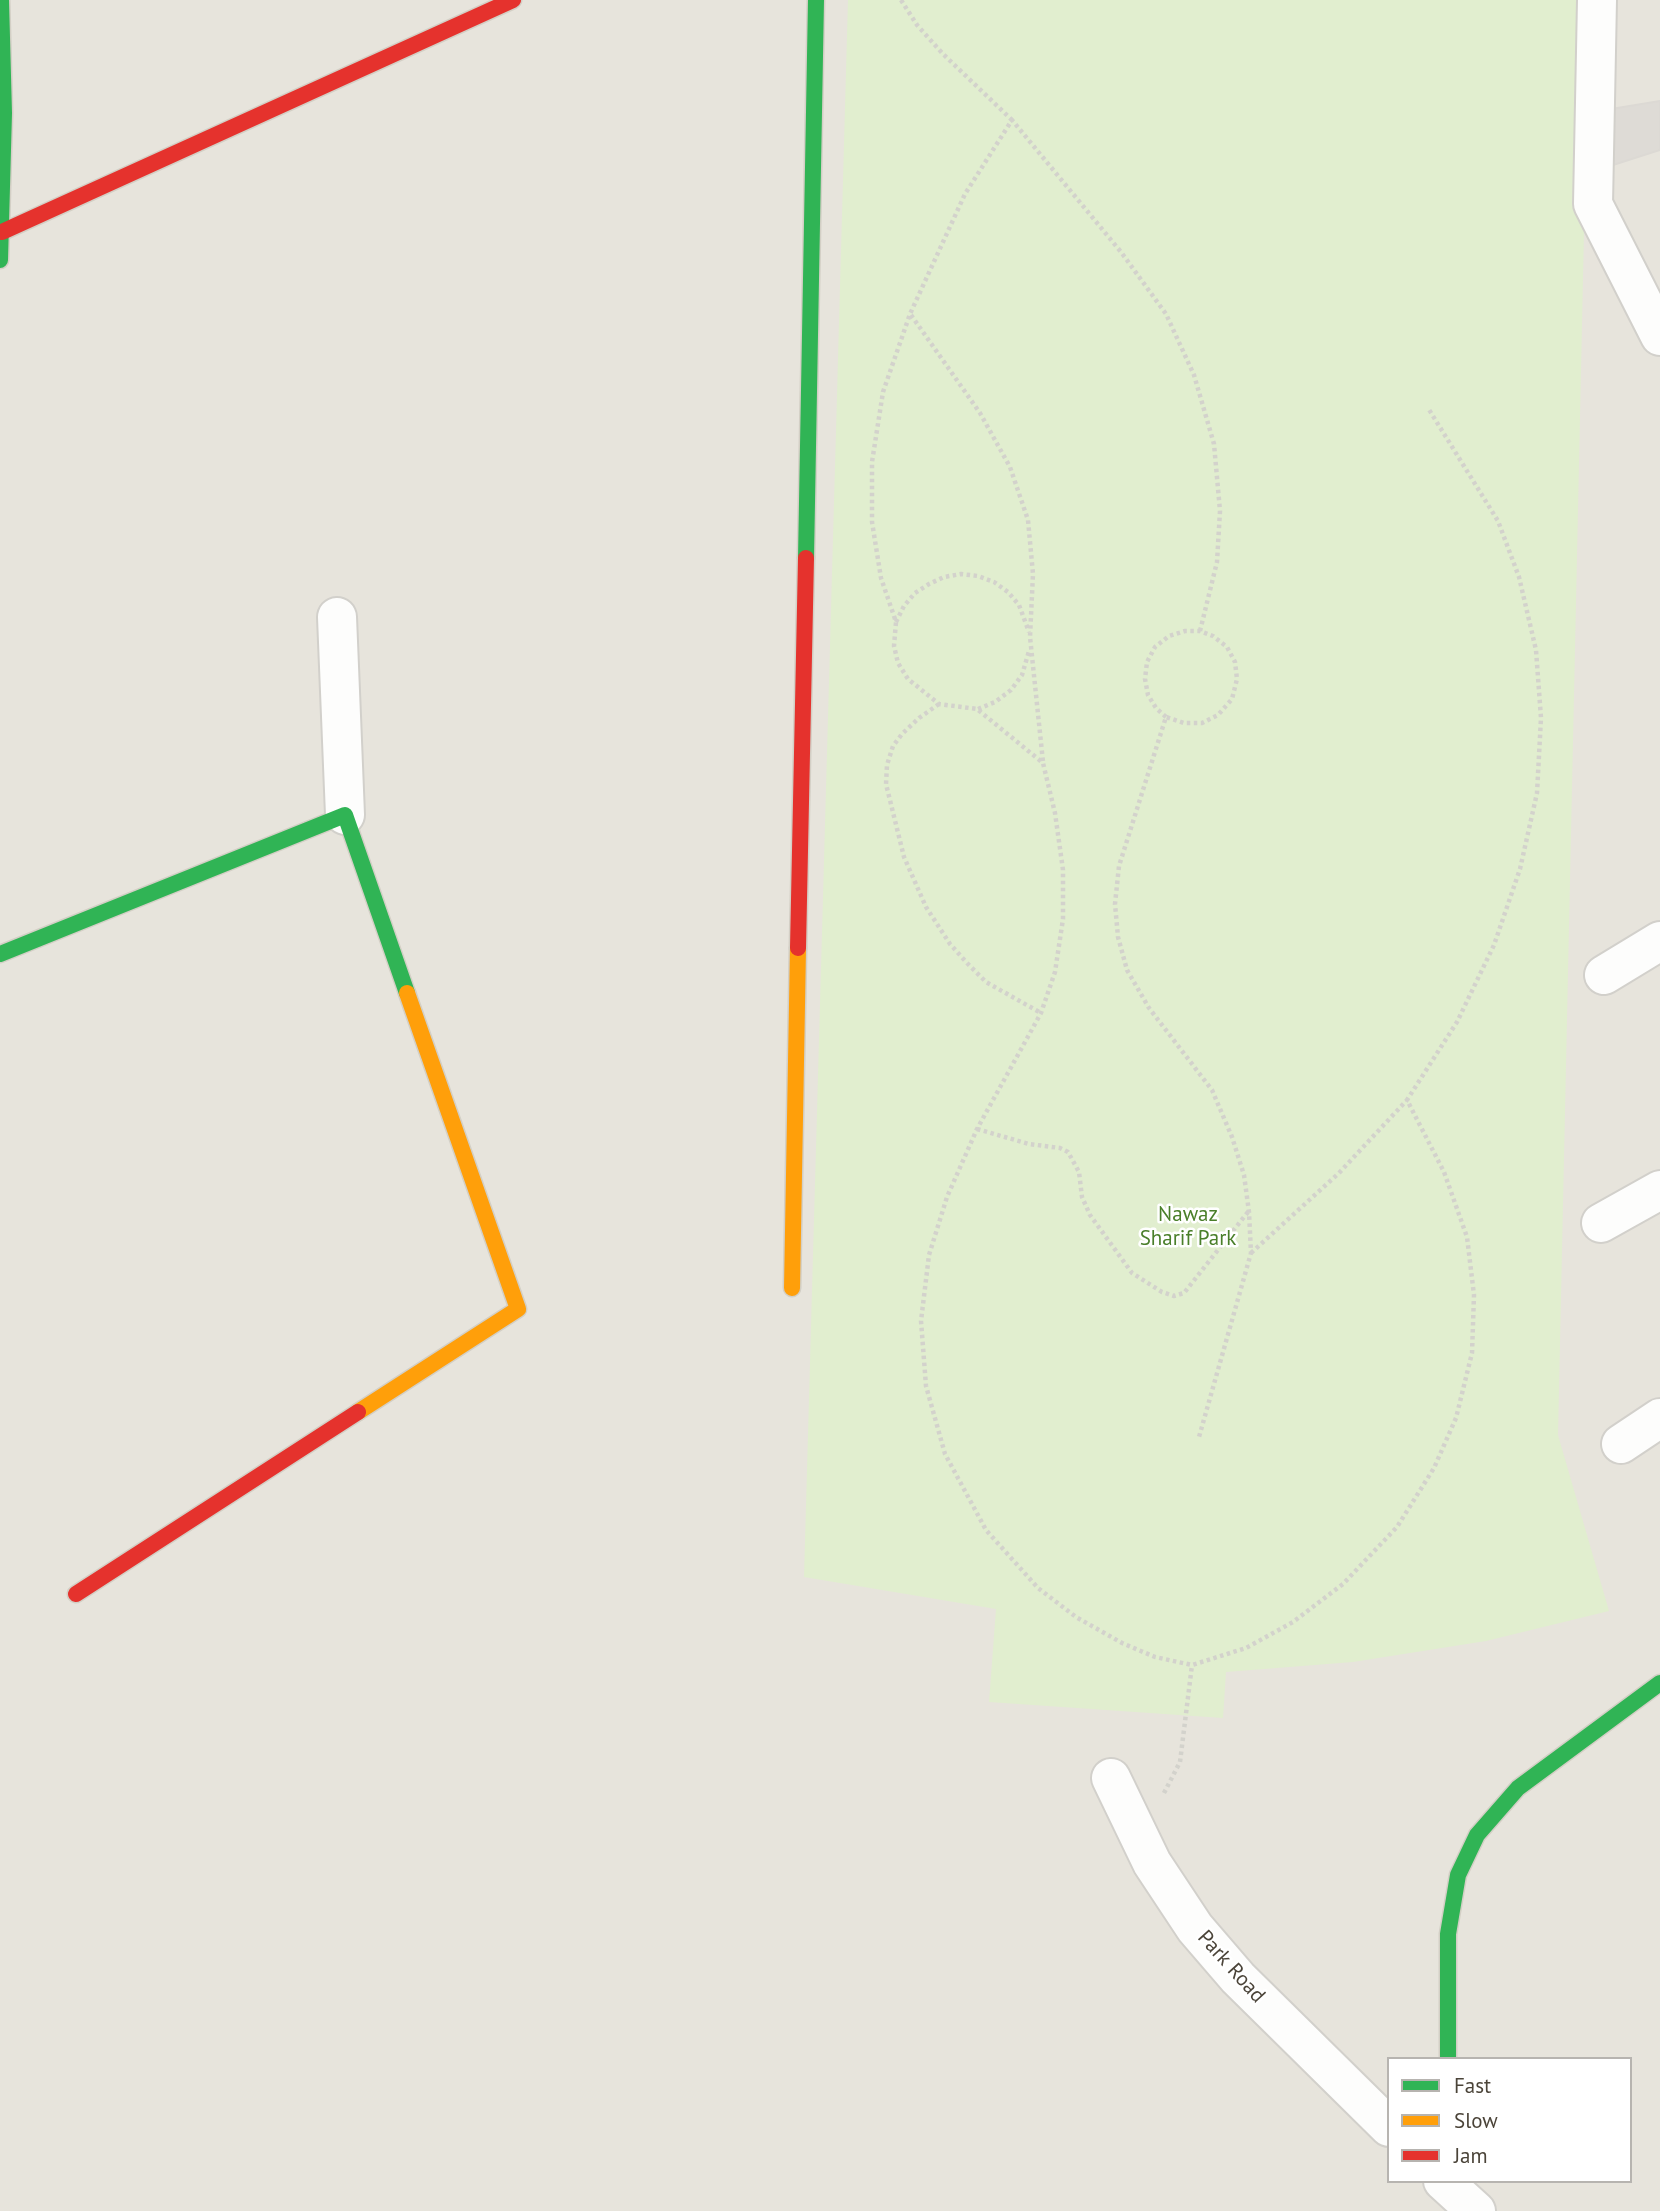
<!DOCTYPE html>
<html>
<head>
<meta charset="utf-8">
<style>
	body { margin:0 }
	#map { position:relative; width:1660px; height:2211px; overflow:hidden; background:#f4f2ee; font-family:"PT Sans",sans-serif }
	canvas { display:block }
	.legend { position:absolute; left:1387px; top:2057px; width:245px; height:126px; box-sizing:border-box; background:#fff; border:2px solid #b7b4b0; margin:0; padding:9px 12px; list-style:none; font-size:21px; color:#4b4439 }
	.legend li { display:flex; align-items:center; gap:14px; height:35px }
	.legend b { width:35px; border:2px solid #b7b4b0 }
</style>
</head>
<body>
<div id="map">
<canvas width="1660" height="2211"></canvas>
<ul class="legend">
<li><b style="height:9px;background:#30b455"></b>Fast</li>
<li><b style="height:9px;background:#ff9f0a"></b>Slow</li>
<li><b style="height:9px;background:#e5322d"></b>Jam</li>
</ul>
</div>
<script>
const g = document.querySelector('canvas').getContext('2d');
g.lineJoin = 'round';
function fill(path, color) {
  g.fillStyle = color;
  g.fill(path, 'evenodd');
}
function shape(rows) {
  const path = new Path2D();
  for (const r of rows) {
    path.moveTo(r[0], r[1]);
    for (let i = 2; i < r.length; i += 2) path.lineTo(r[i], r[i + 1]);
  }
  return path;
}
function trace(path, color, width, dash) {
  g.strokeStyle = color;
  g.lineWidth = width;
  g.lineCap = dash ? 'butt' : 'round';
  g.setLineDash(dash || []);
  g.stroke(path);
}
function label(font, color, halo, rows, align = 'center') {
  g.font = font + ' "PT Sans",sans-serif';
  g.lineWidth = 5;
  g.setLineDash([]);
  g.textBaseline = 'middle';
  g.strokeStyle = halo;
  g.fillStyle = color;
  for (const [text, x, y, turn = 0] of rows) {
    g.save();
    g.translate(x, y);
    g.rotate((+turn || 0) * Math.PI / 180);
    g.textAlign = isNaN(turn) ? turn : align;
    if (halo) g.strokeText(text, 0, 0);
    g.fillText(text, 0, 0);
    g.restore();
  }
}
fill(shape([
	[0,0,1660,0,1660,2211,0,2211],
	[1389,2059,1630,2059,1630,2181,1389,2181]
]), '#e7e4dc');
fill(shape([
	[848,0,1589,0,1558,1435,1609,1611,1486,1641,1353,1662,1226,1672,1223,1718,989,1702,996,1609,804,1577]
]), '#e1eecf');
const building = shape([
	[1660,101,1660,150,1613,165,1605,110,1660,101]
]);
fill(building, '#dedbd6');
trace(building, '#dcd9d4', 2);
const street = shape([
	[1597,0,1593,204,1660,336],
	[337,617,345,815],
	[1604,975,1660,941],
	[1601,1223,1660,1190],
	[1621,1444,1660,1418],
	[1111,1778,1152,1863,1195,1928,1238,1978,1389,2127],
	[1443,2181,1476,2211]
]);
const fast = shape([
	[0,260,4,113,1,0],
	[806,558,816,0],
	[0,954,345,815,407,993],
	[1448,2059,1448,1934,1458,1875,1477,1835,1518,1788,1660,1683]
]);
const slow = shape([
	[792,1288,798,948],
	[358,1412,518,1309,407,993]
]);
const jam = shape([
	[2,232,513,0],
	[798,948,806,558],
	[76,1594,358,1412]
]);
trace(street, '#d2d0cb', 42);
trace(fast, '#d3cfc5', 19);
trace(slow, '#d3cfc5', 19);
trace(jam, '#d3cfc5', 19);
trace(shape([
	[901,0,917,25,943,54,1012,120],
	[911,315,980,413,1010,467,1028,520,1033,574,1030,637,1043,762],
	[896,622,904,606,915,593,929,584,944,577,961,574,978,576,994,582,1008,592,1019,605,1029,632],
	[1200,631,1217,562,1220,511,1214,444,1194,375,1166,314,1121,252,1012,120,965,194,910,314,883,392,872,462,872,522,881,578,896,622,894,646,898,663,908,679,939,704,977,709,1043,763,1055,813,1063,870,1063,919,1055,972,1041,1013,977,1129,947,1197,929,1255,921,1321,926,1386,945,1454,986,1530,1038,1588,1076,1617,1122,1643,1155,1657,1192,1665,1246,1648,1293,1622,1343,1584,1397,1527,1434,1468,1456,1418,1472,1353,1474,1295,1467,1237,1444,1172,1407,1100,1457,1022,1494,945,1520,869,1537,793,1541,718,1536,650,1519,577,1498,521,1428,408],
	[939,704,919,718,902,734,893,746,887,765,886,784,904,857,926,907,950,944,967,963,986,982,1041,1013],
	[978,709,995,702,1011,690,1022,675,1029,651],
	[1166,717,1156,708,1148,695,1145,679,1147,662,1155,647,1169,636,1185,631,1200,631,1213,636,1227,647,1235,662,1237,679,1232,699,1218,715,1202,723,1184,723,1166,717,1119,866,1115,904,1118,937,1127,970,1149,1008,1212,1090,1232,1137,1244,1175,1249,1212,1251,1253,1199,1437],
	[977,1129,1029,1144,1060,1148,1068,1152,1079,1172,1082,1197,1090,1215,1132,1273,1162,1292,1174,1296,1184,1293,1248,1212],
	[1251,1253,1339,1173,1407,1100],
	[1164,1793,1180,1762,1192,1665]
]), '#d3d2cc', 4.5, [3.5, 3.5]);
trace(street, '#fdfdfc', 38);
trace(fast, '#30b455', 16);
trace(slow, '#ff9f0a', 16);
trace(jam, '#e5322d', 16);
label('21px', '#4a7f2a', '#fff', [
	["Nawaz",1188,1215],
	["Sharif Park",1188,1239]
]);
label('21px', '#4b4439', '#fff', [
	["Park Road",1231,1967,48]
]);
</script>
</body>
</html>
